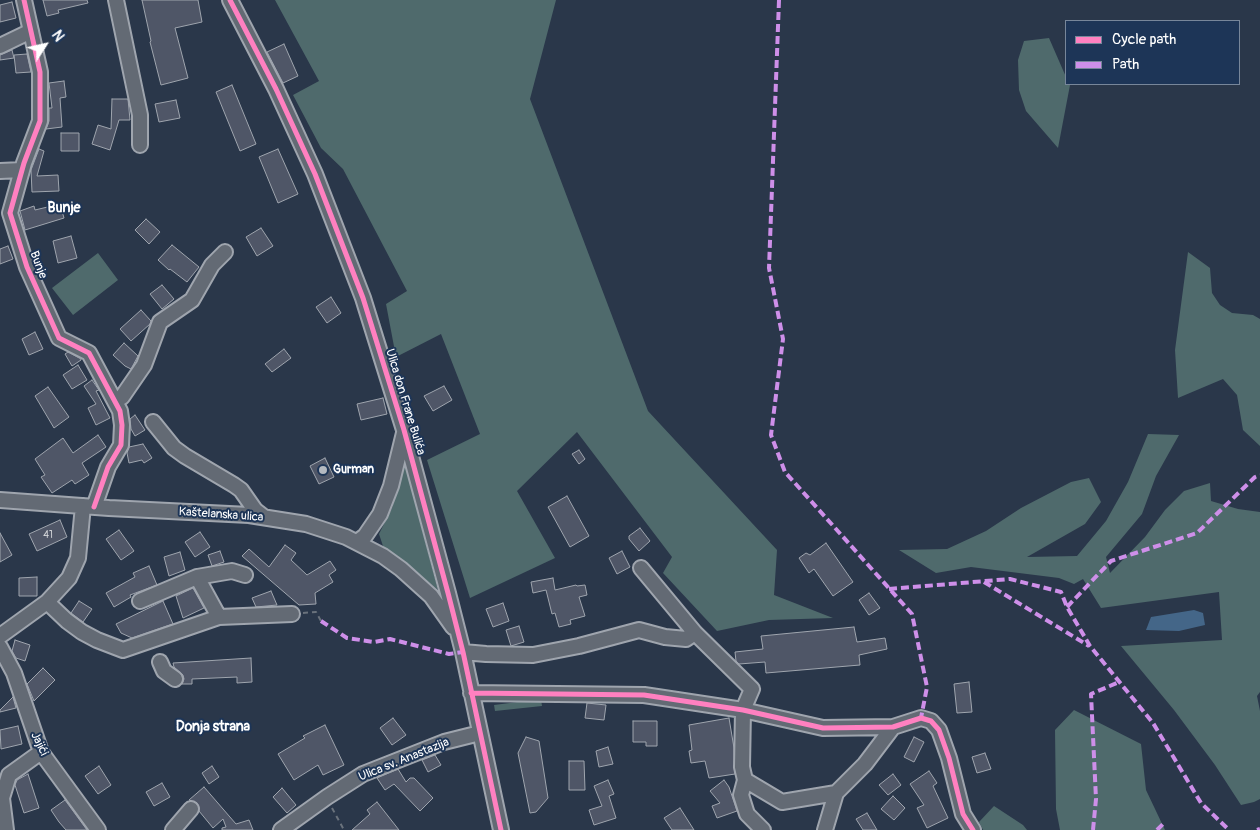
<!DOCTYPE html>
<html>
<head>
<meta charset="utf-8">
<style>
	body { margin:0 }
	#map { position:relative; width:1260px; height:830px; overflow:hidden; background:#2a374a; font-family:Pangolin,sans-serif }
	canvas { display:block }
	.legend { position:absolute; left:1065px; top:20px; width:175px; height:65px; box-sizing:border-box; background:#1d3557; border:1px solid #77869a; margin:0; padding:6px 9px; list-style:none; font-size:15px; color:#fff }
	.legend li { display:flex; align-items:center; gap:10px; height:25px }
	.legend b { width:25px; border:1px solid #77869a }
	.north { position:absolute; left:20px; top:20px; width:50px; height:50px; -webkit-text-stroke:4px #1d3557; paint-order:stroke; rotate:55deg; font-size:14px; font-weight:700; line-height:20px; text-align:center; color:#fff }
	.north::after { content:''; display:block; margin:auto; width:18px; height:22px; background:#fff; clip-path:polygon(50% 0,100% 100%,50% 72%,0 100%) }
</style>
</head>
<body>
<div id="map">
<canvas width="1260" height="830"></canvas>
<ul class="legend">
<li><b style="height:6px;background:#ff80c0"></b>Cycle path</li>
<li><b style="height:6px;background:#ce8fe9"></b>Path</li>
</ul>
<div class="north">N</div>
</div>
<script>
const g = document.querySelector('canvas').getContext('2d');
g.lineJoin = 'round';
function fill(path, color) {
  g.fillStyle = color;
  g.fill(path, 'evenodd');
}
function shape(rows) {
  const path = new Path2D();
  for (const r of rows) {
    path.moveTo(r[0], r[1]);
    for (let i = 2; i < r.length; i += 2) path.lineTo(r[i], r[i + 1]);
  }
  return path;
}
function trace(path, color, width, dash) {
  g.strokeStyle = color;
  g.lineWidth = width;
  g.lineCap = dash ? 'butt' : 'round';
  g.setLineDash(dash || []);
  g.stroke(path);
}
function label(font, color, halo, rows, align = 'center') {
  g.font = font + ' Pangolin,sans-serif';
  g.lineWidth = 4;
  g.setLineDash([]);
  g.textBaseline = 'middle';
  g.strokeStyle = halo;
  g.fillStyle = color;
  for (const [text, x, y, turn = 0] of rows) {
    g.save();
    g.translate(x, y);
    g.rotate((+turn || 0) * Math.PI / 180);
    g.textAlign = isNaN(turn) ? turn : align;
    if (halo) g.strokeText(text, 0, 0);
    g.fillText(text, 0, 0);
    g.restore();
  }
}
fill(shape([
	[275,0,556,0,530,99,648,411,777,550,774,595,833,618,769,620,717,631,663,573,672,557,577,432,517,491,555,558,470,598,427,460,480,434,441,334,396,357,386,304,407,291,343,169,321,148,293,95,319,81],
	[1049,38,1066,77,1066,84,1070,85,1058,148,1026,111,1019,90,1018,60,1024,41],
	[1188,252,1210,268,1212,293,1220,305,1232,313,1253,315,1260,319,1260,446,1243,430,1237,395,1223,379,1178,398,1175,350],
	[98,253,118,280,73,315,52,288],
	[1148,434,1179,435,1156,476,1142,514,1106,557,1110,573,1145,537,1165,510,1184,491,1210,483,1211,501,1238,509,1260,512,1260,692,1257,696,1260,711,1260,799,1254,802,1241,805,1215,765,1174,710,1121,646,1222,640,1219,592,1101,608,1083,579,1074,584,1059,578,971,567,936,573,899,550,947,549,986,531,1021,508,1071,482,1089,478,1101,502,1085,524,1027,557,1077,556,1106,521,1128,482],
	[405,464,438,590,401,559,384,549,379,534,392,508],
	[541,699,542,706,495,711,494,705],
	[1074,710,1141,744,1146,790,1165,830,1060,830,1056,809,1055,730],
	[994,806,1023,825,1027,830,983,830,979,822]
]), '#4f6a6c');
fill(shape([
	[1194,610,1203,613,1205,625,1179,631,1146,630,1151,617]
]), '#468');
const building = shape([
	[43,0,87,0,88,3,58,10,59,13,47,16,43,0],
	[142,0,198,0,202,22,175,28,188,78,161,85,150,42,151,41,142,0],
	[12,2,16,18,0,22,0,5,12,2],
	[284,44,298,76,283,83,267,52,284,44],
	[12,50,14,58,0,60,0,55,12,50],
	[27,54,31,72,16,73,14,55,27,54],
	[64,81,66,97,60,98,62,127,46,129,49,121,49,108,52,108,49,83,64,81],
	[232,85,256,144,240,151,216,92,232,85],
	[112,99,128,99,130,120,119,120,110,150,92,144,98,125,111,129,112,99],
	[176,100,180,118,159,122,155,104,176,100],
	[61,133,79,133,79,151,61,151,61,133],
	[39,149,44,151,37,176,58,175,59,191,32,192,31,170,39,149],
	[278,149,298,194,278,203,259,157,278,149],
	[60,204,64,218,25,230,20,211,34,206,35,210,60,204],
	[146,219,160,232,149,244,135,230,146,219],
	[261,228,273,246,257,256,246,237,261,228],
	[71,236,77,258,58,263,53,241,71,236],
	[172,245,199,267,187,282,170,269,169,270,158,260,172,245],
	[8,246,13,259,0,264,0,249,8,246],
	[162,285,174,299,162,309,150,294,162,285],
	[331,297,341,313,327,323,316,307,331,297],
	[141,310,151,321,150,324,131,341,120,329,141,310],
	[35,332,43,349,29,355,22,339,35,332],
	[124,343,138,356,131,369,125,366,113,355,124,343],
	[284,349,291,358,272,372,265,364,284,349],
	[68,352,81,359,81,360,72,366,65,354,68,352],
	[78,365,87,380,72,389,63,375,78,365],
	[92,380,99,390,96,391,110,418,96,425,88,408,96,404,84,386,92,380],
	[444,386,452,400,433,411,424,396,444,386],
	[48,387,69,417,54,428,35,396,48,387],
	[383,398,387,414,361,420,357,404,383,398],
	[135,415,145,430,135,436,131,429,130,419,135,415],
	[98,435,106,447,82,463,89,475,75,484,72,480,52,493,41,477,45,475,35,459,63,438,73,453,98,435],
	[143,444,152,458,144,463,142,460,129,463,127,453,129,447,143,444],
	[579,450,585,459,579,464,572,454,579,450],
	[325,458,334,477,319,484,310,466,325,458],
	[567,496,589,536,570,547,548,507,567,496],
	[60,520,67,537,37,551,29,534,60,520],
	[640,528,650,541,639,551,629,539,629,536,640,528],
	[119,530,134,551,121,560,106,539,119,530],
	[200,532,210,547,195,557,185,542,200,532],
	[0,533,12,555,0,562,0,533],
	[826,543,853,582,833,596,814,569,809,573,799,558,806,553,810,555,826,543],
	[285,545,296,553,291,560,307,575,330,561,336,570,329,575,333,582,315,593,316,604,299,605,242,556,249,549,269,567,285,545],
	[220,551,224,562,212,566,208,555,220,551],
	[622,551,630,567,617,574,609,558,622,551],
	[180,552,185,570,169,576,164,557,180,552],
	[149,566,157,585,130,595,131,597,114,607,106,593,135,577,133,573,149,566],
	[37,577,37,596,19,596,19,578,37,577],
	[553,578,555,590,576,585,577,586,585,585,587,595,579,597,585,616,570,620,571,624,559,627,555,613,552,614,546,590,533,593,531,582,553,578],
	[193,588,204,608,183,618,176,596,193,588],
	[271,591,277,605,256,607,252,598,271,591],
	[869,593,880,608,869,615,859,600,869,593],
	[79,601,92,609,83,622,71,613,79,601],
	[163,601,173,624,132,638,121,633,116,624,163,601],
	[503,603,509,621,493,627,486,609,503,603],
	[519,626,524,642,511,646,506,630,519,626],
	[854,627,857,642,885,638,887,649,859,655,860,665,766,673,765,662,739,664,736,661,735,652,763,649,761,636,854,627],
	[15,640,30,645,25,661,16,658,12,651,15,640],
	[251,658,252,682,237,683,237,677,192,679,192,684,182,684,184,679,183,675,174,667,173,663,251,658],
	[43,668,55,680,34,701,27,684,43,668],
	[969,682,972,712,957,713,954,684,969,682],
	[13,697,16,708,0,712,0,710,13,697],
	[587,703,606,705,604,720,585,718,587,703],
	[393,718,406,735,392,745,380,728,393,718],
	[729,718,734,748,735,774,709,778,705,761,691,763,689,751,692,750,689,725,729,718],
	[633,721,657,721,657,746,646,746,646,742,633,742,633,721],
	[325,725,344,765,323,775,318,765,294,780,278,754,305,738,303,736,325,725],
	[18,726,22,744,1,749,0,730,18,726],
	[526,737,539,741,548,798,536,812,530,813,518,753,526,737],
	[914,737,924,742,914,762,904,757,914,737],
	[608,747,613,764,599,767,596,751,608,747],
	[985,753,991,769,977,773,972,757,985,753],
	[435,755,441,765,428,772,422,760,435,755],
	[569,761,584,761,585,790,569,790,569,761],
	[99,766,111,785,98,794,85,776,99,766],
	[212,766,219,777,209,784,202,773,212,766],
	[398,769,406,782,410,778,414,778,433,798,420,811,394,784,385,790,377,778,398,769],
	[929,771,937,783,933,786,948,818,927,828,917,808,924,805,910,784,929,771],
	[28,774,39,808,24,813,15,785,17,780,28,774],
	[893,774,901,785,888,795,879,785,893,774],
	[608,780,614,794,609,796,616,818,594,825,589,810,602,806,594,786,608,780],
	[724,780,729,787,737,811,717,818,712,806,720,803,710,791,724,780],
	[162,783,170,797,154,806,146,792,162,783],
	[204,787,236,824,249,820,253,830,222,830,222,828,226,827,223,819,213,828,199,811,199,807,197,803,189,800,204,787],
	[282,788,296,805,287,813,273,797,282,788],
	[893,796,905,808,894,820,881,809,893,796],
	[65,800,87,830,66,830,59,822,51,810,65,800],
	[377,802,399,830,352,830,370,814,367,810,377,802],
	[680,808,694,830,672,830,664,818,680,808],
	[867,813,877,830,863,830,856,819,867,813]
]);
fill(building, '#4f5667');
trace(building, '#9fa5ae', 1);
const minor = shape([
	[24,0,40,72,40,121,24,163,10,213,27,267,59,338,89,353,120,411,122,425,121,445,108,467,94,507],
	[116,0,140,115,140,145],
	[230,0,276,89,315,174,363,298,404,430,448,593,463,652,501,830],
	[0,46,31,31],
	[0,171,22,170],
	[116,401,122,397,144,365,160,322,192,300,212,265,225,252],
	[153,422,174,448,185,456,234,485,241,490,255,510,264,517],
	[0,500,109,508,249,515,306,524,346,537,383,556,401,569,431,596,453,627],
	[357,542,365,536,380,514,391,486,404,433],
	[641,568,695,633,752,689,743,710,742,767,745,780,741,795,747,814,763,830],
	[197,577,219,617],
	[140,601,197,577,232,571,245,575],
	[47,602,67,621,82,632,97,640,123,650,219,617,292,614],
	[0,636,47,602,69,578,78,558,83,506],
	[0,647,14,673,41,752,98,830],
	[463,652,486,654,533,655,579,646,639,630,665,637,686,639,695,633],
	[160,662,164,671,175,679],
	[471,693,644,695,743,710,823,728,893,727,921,718,931,721,939,730,949,758,963,814,973,830],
	[745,780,782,802,836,793],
	[6,830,2,798,9,775,41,752],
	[173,830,191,809],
	[281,830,327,797,363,774,444,742,480,733],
	[825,830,836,793,865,764,893,727]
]);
trace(minor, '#9fa5ae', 18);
trace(shape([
	[303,613,316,612,321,621],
	[332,808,344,830]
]), '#6a727c', 2, [5, 4]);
trace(minor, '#636a74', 14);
trace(shape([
	[779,0,769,268,783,339,771,435,785,472,912,614,927,687,921,718],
	[984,582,1089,646],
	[889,589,1010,579,1061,592,1067,607,1090,646,1153,723,1201,803,1229,830],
	[1067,607,1111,561,1197,533,1255,477,1260,475],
	[321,621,347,638,374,642,390,639,449,654,463,652],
	[1093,830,1096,799,1091,694,1119,682],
	[1157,830,1164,823],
	[1257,830,1260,829]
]), '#ce8fe9', 4, [8, 4]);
trace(shape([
	[24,0,40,72,40,121,24,163,10,213,27,267,59,338,89,353,120,411,122,425,121,445,108,467,94,507],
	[230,0,276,89,315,174,363,298,404,430,448,593,463,652,501,830],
	[471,693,644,695,743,710,823,728,893,727,921,718,931,721,939,730,949,758,963,814,973,830]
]), '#ff80c0', 5);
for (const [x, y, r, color] of [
	[323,470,5,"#b4b9c0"]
]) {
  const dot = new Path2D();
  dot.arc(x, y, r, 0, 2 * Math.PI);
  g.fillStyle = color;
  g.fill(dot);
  trace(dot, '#1d3557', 2);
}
label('10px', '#d3d5d9', null, [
	["41",48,535]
]);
label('12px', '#fff', '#1d3557', [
	["Bunje",38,265,69],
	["Ulica don Frane Bulića",405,402,73],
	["Kaštelanska ulica",221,515,4],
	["Jajići",39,744,65],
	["Ulica sv. Anastazija",404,760,-22]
]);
label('bold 12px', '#fff', '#1d3557', [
	["Gurman",333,470]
], 'left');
label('bold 14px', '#fff', '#1d3557', [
	["Bunje",64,208],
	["Donja strana",213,727]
]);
</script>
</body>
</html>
